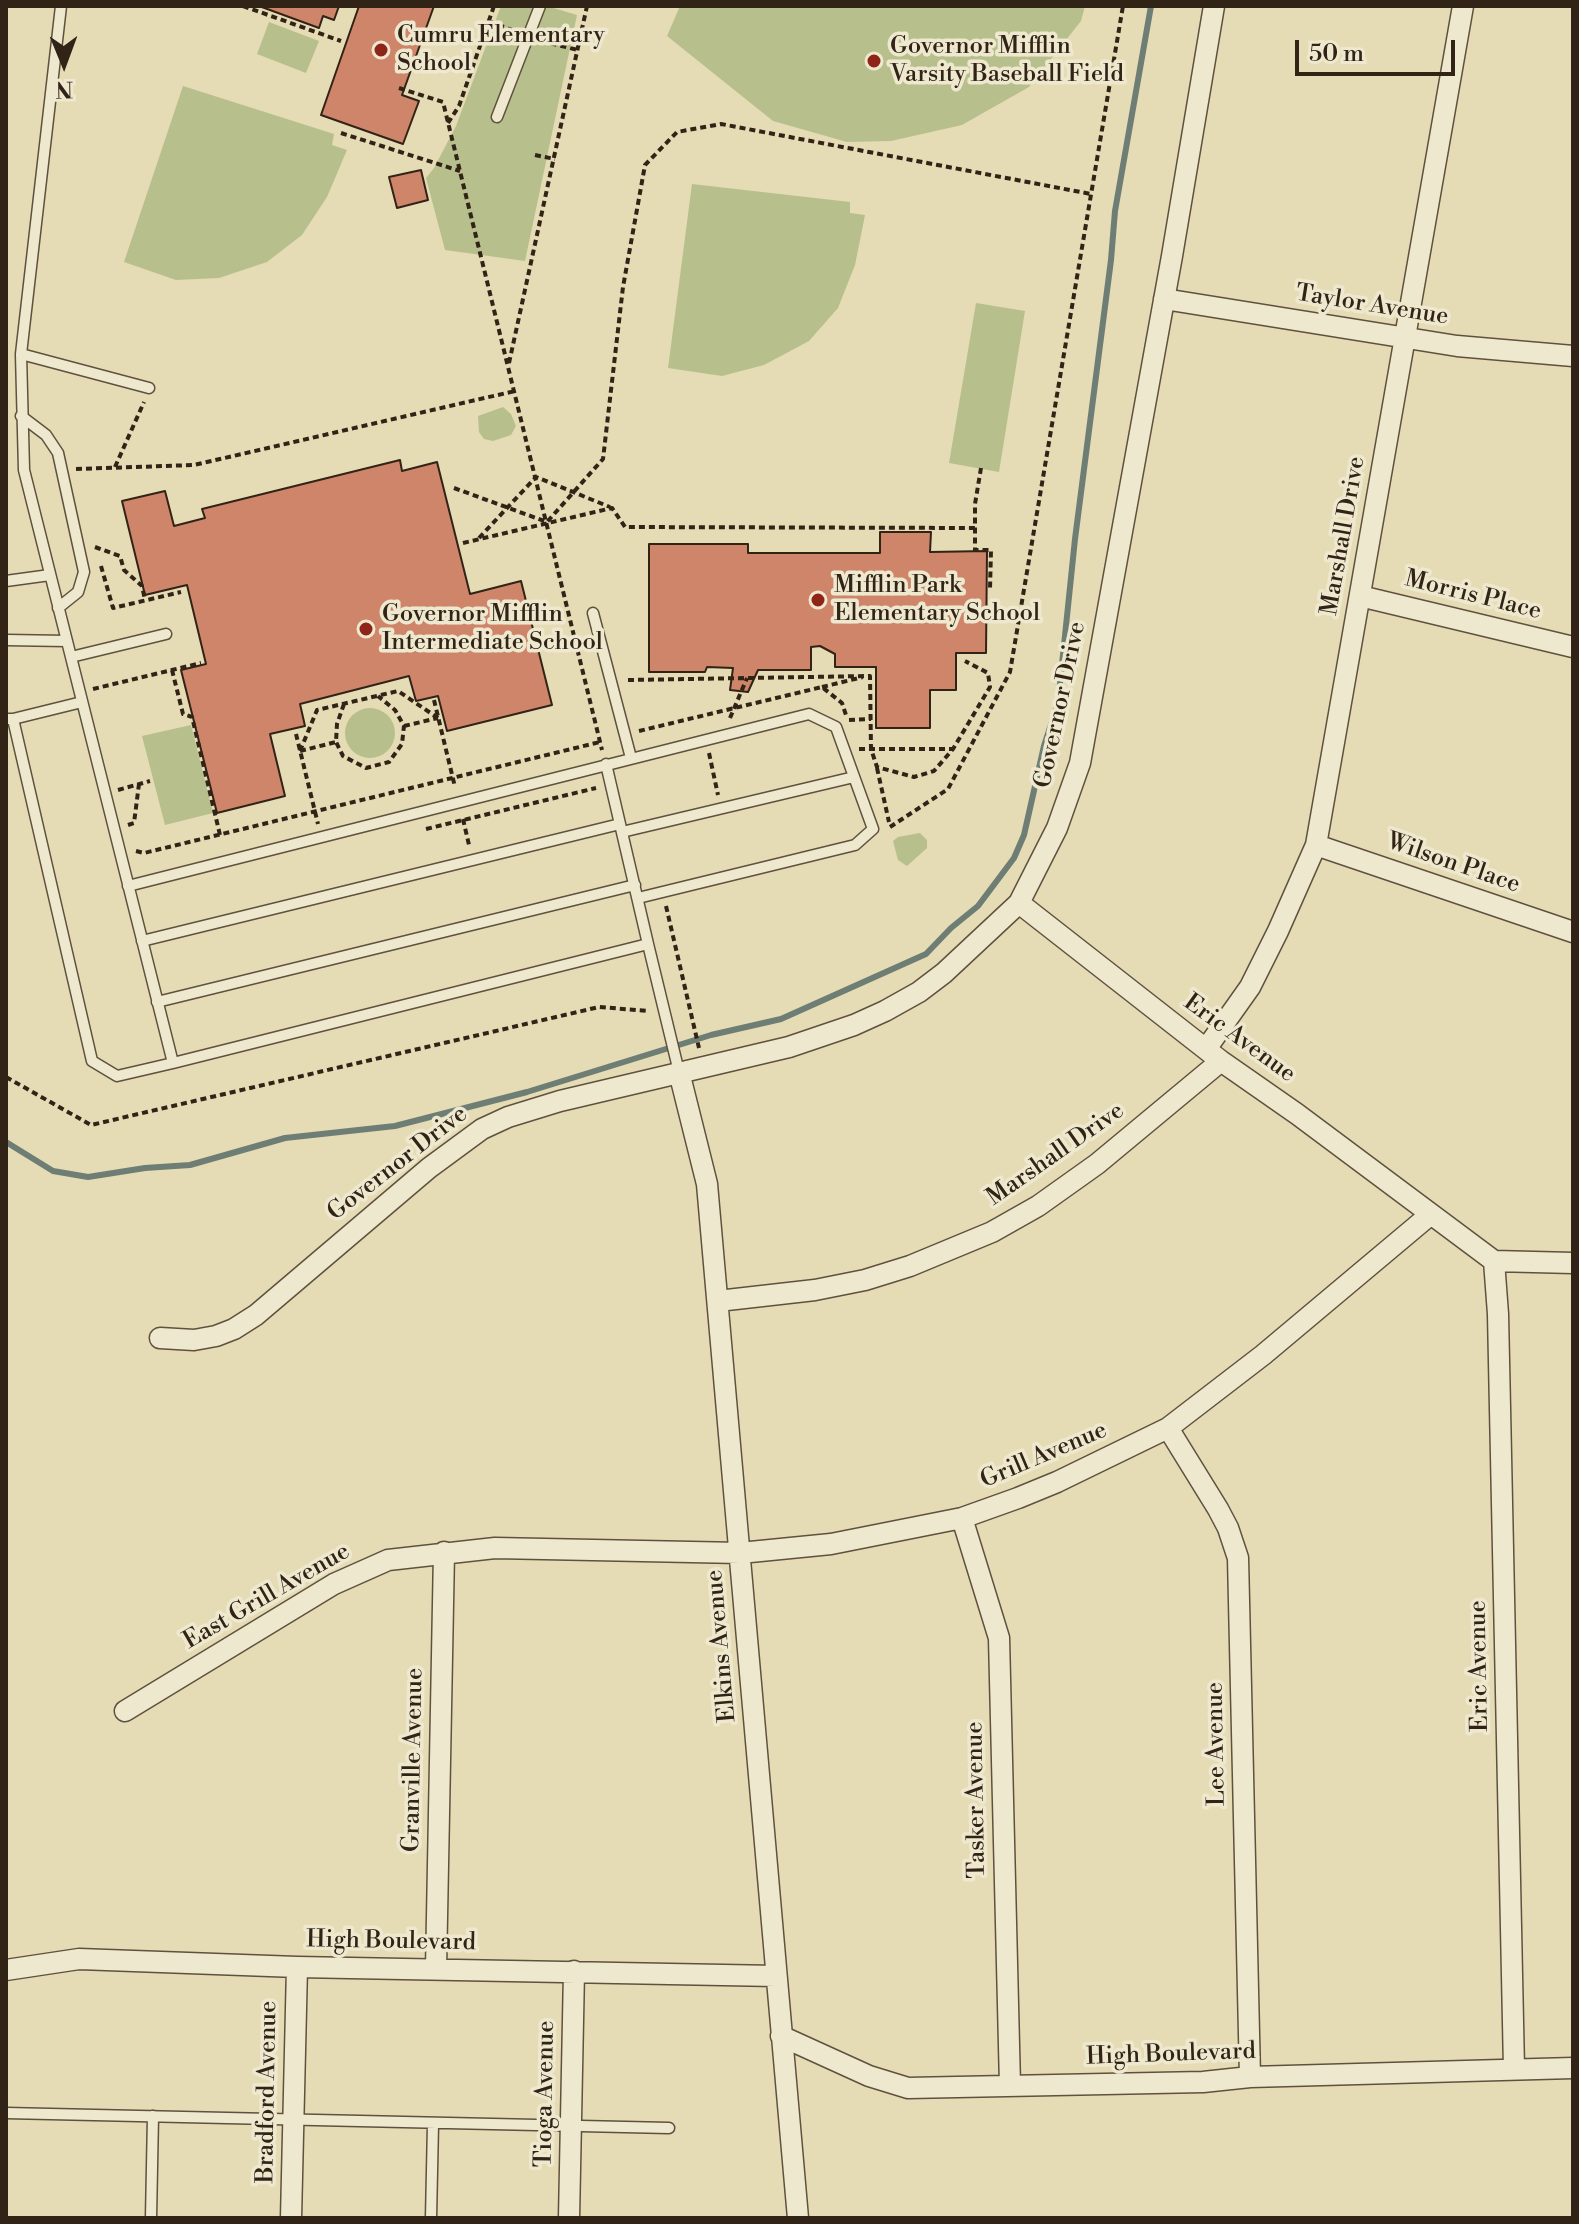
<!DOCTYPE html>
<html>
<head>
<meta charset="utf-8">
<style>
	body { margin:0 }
	#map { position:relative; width:1579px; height:2224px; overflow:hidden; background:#e5dbb5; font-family:"Libre Bodoni",serif }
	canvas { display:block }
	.frame { position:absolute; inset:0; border:8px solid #322317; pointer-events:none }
	.north { position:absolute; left:24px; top:24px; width:80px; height:80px; -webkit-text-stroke:6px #eee8cf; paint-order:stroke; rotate:179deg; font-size:22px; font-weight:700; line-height:32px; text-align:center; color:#322317 }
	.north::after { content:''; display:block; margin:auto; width:28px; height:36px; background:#322317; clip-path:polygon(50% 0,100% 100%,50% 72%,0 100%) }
	.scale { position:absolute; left:1295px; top:40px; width:160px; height:36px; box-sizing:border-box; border:4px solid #322317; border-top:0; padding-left:10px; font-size:24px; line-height:28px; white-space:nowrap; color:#322317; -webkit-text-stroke:6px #eee8cf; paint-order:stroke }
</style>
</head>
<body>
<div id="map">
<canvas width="1579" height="2224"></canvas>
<div class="frame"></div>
<div class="north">N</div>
<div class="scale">50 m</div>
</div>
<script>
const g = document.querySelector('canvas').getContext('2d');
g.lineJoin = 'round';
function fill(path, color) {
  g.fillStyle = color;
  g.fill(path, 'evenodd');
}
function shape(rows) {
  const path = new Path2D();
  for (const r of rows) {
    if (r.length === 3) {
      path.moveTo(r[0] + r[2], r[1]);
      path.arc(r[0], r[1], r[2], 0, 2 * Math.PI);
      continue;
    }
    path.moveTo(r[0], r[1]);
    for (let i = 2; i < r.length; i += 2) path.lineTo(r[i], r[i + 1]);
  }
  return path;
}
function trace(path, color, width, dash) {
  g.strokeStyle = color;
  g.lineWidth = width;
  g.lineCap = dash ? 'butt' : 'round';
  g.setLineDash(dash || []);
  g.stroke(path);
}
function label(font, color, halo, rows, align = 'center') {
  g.font = font + ' "Libre Bodoni",serif';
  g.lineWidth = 7;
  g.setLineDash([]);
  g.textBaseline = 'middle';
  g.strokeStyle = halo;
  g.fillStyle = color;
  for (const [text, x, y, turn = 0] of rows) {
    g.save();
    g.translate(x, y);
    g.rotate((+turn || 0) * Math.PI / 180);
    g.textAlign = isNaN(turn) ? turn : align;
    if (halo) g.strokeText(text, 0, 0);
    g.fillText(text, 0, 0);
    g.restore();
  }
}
fill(shape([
	[501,6,547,6,577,15,525,261,445,250,426,178,434,168,456,126],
	[680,6,1085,6,1081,21,1029,87,962,125,891,141,847,142,773,121,667,36],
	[269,22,319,41,306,73,257,54],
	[183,86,334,134,332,145,347,150,327,197,302,235,267,262,219,278,176,280,124,262],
	[692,184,850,202,850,213,865,215,855,265,838,308,809,341,764,365,722,376,668,368],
	[976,303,1025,311,999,472,949,463],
	[503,407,511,414,516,426,511,435,493,441,484,439,479,432,478,416],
	[370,733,25],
	[191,725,213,813,165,825,142,736],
	[920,833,927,840,927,848,907,866,898,860,893,841,898,837]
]), '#b7c08c');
trace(shape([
	[6,1142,53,1171,88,1177,145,1168,190,1165,285,1138,395,1126,527,1092,711,1035,781,1019,926,954,951,928,978,906,1014,858,1024,835,1044,746,1058,703,1075,539,1111,260,1115,211,1151,6]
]), '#6e7e75', 6);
const building = shape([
	[259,6,339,6,334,20,323,16,319,28,259,6],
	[359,6,434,6,402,95,419,101,403,144,321,115,359,6],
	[421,170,428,200,397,208,389,177,421,170],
	[400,460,402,471,437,462,470,594,521,581,552,705,447,731,438,696,416,701,409,676,300,704,305,726,270,734,285,796,217,813,181,670,206,664,187,585,145,595,122,501,165,491,174,526,205,518,202,509,400,460],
	[880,532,931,532,930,552,987,551,986,653,956,653,956,690,930,690,930,728,876,728,876,667,835,667,835,654,820,646,811,647,811,670,758,670,748,692,730,690,733,668,707,667,705,672,649,672,649,544,748,544,748,553,880,553,880,532]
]);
fill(building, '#ce856a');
trace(building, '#322317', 2);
const service = shape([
	[61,6,21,354,24,470,173,1063,648,944,679,1072],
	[497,117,540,6],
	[21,354,149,388],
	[21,416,46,435,58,453,84,572,78,592,58,608],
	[6,581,50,575],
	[593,613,631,758],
	[6,640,67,641],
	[71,657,166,634],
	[6,719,13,719,92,1061,117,1076,173,1063],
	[13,719,82,702],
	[606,764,648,944],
	[622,832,854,777],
	[128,886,809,714,836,727,873,829,855,845,638,898],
	[142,941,620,824],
	[157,1002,635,885],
	[6,2113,669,2128],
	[151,2218,153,2116],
	[431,2218,433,2124]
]);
const minor = shape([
	[1164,299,1457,346,1573,356],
	[1360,596,1573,647],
	[1316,845,1573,932],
	[1019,903,1221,1061,1297,1114,1494,1261,1573,1263],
	[1206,1049,1250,987,1278,931,1316,845,1463,6],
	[679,1072,707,1184,798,2218],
	[1494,1261,1498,1314,1514,2069],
	[718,1301,815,1290,865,1280,910,1266,992,1232,1038,1206,1097,1164,1221,1061],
	[160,1338,194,1340,216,1336,234,1329,256,1315,429,1168,482,1129,508,1117,560,1101,789,1047,854,1025,885,1011,919,992,944,973,1019,903,1057,828,1080,763,1172,256,1214,6],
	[1168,1428,1218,1509,1228,1528,1238,1558,1250,2077],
	[962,1518,999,1638,1010,2086],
	[125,1711,334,1584,388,1560,495,1548,740,1553,831,1544,962,1518,1018,1498,1057,1482,1168,1428,1263,1355,1431,1214],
	[436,1969,444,1552],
	[6,1970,79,1959,297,1967,776,1976],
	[781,2036,869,2076,908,2088,1203,2082,1250,2077,1573,2068],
	[291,2218,297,1967],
	[569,2218,574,1971]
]);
trace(service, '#5f513e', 13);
trace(minor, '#5f513e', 23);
trace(shape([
	[243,6,341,41],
	[489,21,514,31],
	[541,41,578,50],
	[399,88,443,102,602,750],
	[448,123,459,106,494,6],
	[341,133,460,171],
	[535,155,555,159],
	[509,363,587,6],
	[115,467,144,402],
	[981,468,975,504,975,550,991,550,990,589],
	[76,469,194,465,515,391],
	[454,488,547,522,603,459,623,287,645,165,677,132,721,124,1091,194],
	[479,538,536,477,610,507],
	[463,543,612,508,625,527,975,528],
	[95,547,120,556,124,570,142,586,145,600],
	[101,566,113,608,181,592],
	[172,670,183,714,192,717,220,835],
	[628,680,870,676,871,749,877,767,914,777,934,771,953,749,990,687,988,673,965,661],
	[822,687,863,677],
	[93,689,201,663],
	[434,700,455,787],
	[344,704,337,724,336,742,343,756,366,768,389,762,402,744,404,726,395,710,378,696],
	[730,718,747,678],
	[849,720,871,719],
	[404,726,438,718],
	[639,731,822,687,842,703,846,715],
	[296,734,318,824],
	[859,749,953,749],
	[300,751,317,710,398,691,438,718],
	[300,751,336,742],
	[709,753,718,795],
	[877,768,889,822],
	[118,790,150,781],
	[463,819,469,845],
	[128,825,134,823,139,784],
	[890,827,948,789,1010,672,1123,6],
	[426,829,596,788],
	[136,851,144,853,600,742],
	[666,906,699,1048],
	[6,1077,91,1125,599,1007,649,1011]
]), '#322317', 4, [6, 4]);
trace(service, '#eee8cf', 10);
trace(minor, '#eee8cf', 20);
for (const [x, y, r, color] of [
	[381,50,8,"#8f2418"],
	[874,61,8,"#8f2418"],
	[818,600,8,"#8f2418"],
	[366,629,8,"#8f2418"]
]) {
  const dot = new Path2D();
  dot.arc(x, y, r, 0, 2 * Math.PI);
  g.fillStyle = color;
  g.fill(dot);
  trace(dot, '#eee8cf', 3);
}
label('24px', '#322317', '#eee8cf', [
	["Cumru Elementary",397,36],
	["School",397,64],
	["Governor Mifflin",890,47],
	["Varsity Baseball Field",890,75],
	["Mifflin Park",834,586],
	["Elementary School",834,614],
	["Governor Mifflin",382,615],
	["Intermediate School",382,643]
], 'left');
label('24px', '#322317', '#eee8cf', [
	["Taylor Avenue",1372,306,9],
	["Marshall Drive",1344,536,-80],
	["Morris Place",1473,596,14],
	["Governor Drive",1061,705,-78],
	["Wilson Place",1453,864,19],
	["Eric Avenue",1239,1039,36],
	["Marshall Drive",1056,1155,-35],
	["Governor Drive",398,1164,-38],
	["Grill Avenue",1044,1456,-23],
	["East Grill Avenue",267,1597,-30],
	["Elkins Avenue",722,1646,-95],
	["Eric Avenue",1480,1666,-91],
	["Lee Avenue",1217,1744,-91],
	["Granville Avenue",414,1760,-89],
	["Tasker Avenue",977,1800,-91],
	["High Boulevard",391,1942,1],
	["High Boulevard",1171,2055,-2],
	["Bradford Avenue",268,2092,-89],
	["Tioga Avenue",546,2094,-89]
]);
</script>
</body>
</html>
